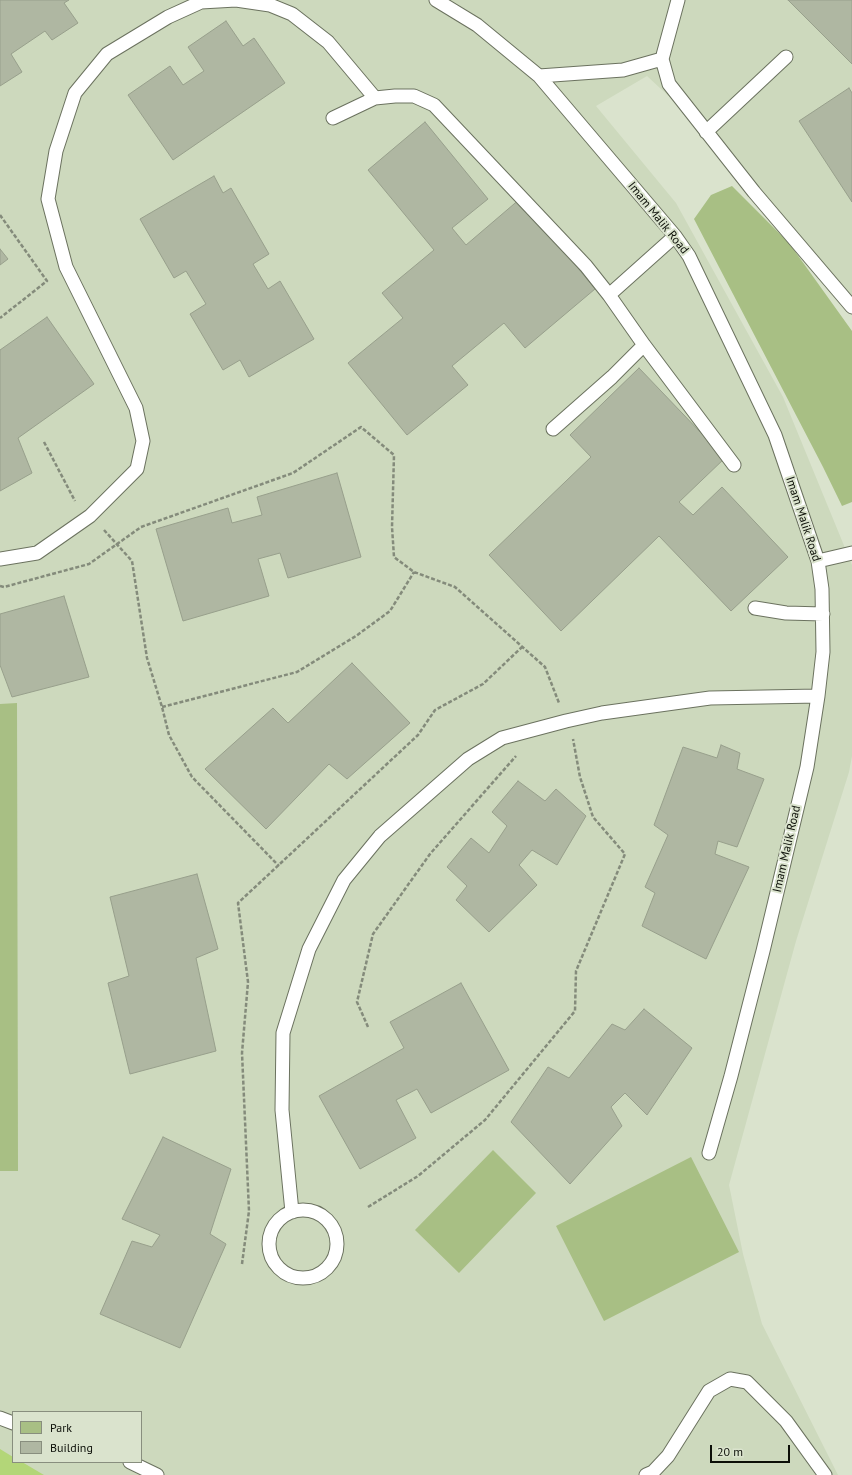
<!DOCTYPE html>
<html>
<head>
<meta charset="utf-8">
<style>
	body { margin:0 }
	#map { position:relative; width:852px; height:1475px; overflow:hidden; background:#dae3cd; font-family:"PT Sans",sans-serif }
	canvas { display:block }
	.legend { position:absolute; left:12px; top:1411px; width:130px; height:52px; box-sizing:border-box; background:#dae3cd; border:1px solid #888e7e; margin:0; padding:5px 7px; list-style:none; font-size:12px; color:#0c0f08 }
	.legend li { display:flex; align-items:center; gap:8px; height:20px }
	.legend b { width:20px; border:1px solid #888e7e }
	.scale { position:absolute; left:710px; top:1445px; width:80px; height:18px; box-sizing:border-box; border:2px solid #0c0f08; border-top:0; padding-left:5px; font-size:12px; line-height:14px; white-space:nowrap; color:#0c0f08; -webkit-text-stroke:3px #dae3cd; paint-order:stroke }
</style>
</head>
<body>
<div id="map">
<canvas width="852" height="1475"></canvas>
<ul class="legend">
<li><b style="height:11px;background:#a8bf84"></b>Park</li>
<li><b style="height:11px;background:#afb7a2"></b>Building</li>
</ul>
<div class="scale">20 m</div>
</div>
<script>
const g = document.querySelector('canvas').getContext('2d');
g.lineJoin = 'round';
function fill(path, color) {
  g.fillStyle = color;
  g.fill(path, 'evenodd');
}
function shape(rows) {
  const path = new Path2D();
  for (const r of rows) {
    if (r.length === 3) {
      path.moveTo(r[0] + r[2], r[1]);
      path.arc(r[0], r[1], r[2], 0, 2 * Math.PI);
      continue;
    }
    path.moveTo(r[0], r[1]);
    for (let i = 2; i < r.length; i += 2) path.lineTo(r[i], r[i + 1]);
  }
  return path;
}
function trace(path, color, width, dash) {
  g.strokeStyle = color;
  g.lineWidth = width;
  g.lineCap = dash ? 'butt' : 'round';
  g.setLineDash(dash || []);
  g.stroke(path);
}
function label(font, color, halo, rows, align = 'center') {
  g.font = font + ' "PT Sans",sans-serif';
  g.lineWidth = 4;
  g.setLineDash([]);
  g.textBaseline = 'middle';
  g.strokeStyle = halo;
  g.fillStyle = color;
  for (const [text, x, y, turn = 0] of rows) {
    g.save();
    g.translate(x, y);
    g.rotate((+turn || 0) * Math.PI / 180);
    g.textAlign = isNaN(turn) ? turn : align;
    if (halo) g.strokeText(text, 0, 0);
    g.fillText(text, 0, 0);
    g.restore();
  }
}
fill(shape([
	[0,0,852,0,852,313,734,168,676,103,647,76,596,106,676,203,783,397,852,565,852,756,849,772,796,941,729,1185,743,1254,762,1324,838,1475,0,1475],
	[13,1412,141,1412,141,1462,13,1462]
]), '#cdd9bd');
fill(shape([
	[732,186,789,243,852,331,852,502,842,506,823,467,694,219,711,195],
	[17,703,18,1171,0,1171,0,704],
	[493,1150,536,1193,459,1273,415,1230],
	[691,1157,739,1252,604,1321,556,1226]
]), '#a8bf84');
fill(shape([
	[0,1449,13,1457,13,1462,22,1462,44,1475,0,1475]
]), '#b3d678');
const building = shape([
	[0,0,69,0,64,3,78,23,52,40,45,31,11,54,22,72,0,86,0,0],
	[788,0,852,0,852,64,788,0],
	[226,21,243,46,254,38,285,83,173,160,128,95,170,66,183,85,204,71,188,47,226,21],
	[849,88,852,93,852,202,799,121,849,88],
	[425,122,488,199,452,228,466,245,521,198,595,289,525,348,504,323,452,366,468,385,407,435,348,363,403,318,382,293,434,250,368,170,425,122],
	[214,176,223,193,231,188,269,254,253,264,268,289,280,281,314,339,249,377,240,360,223,370,190,314,206,304,186,271,174,278,140,219,214,176],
	[0,249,8,259,0,265,0,249],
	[47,317,94,384,18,438,32,473,0,491,0,350,47,317],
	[639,368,725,458,679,502,693,515,722,487,788,557,731,611,659,536,561,631,489,555,591,457,570,435,639,368],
	[337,473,361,557,288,578,280,553,258,559,269,596,183,621,156,529,228,508,232,523,262,515,257,497,337,473],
	[64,596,89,677,12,697,0,665,0,614,64,596],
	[352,663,410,723,347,779,329,764,266,829,205,769,273,708,288,723,352,663],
	[721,745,740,753,737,769,764,779,737,847,718,841,715,854,749,867,706,959,642,926,655,893,645,887,668,835,654,825,683,747,717,758,721,745],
	[518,781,545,801,556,789,586,816,557,865,532,850,519,865,537,885,489,932,456,900,467,886,447,867,471,838,489,853,507,826,492,812,518,781],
	[197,874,218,949,196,958,216,1051,130,1074,108,983,129,976,110,897,197,874],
	[461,983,509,1070,431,1113,417,1089,396,1100,416,1138,360,1169,319,1096,404,1048,390,1022,461,983],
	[644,1009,692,1048,647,1115,625,1093,611,1107,622,1126,570,1184,511,1122,548,1067,569,1078,612,1024,625,1030,644,1009],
	[163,1137,231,1169,210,1234,226,1244,180,1348,100,1314,132,1241,152,1247,160,1235,122,1219,163,1137]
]);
fill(building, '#afb7a2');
trace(building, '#98a08c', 1);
const lane = shape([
	[436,0,477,25,539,76,675,236,689,256,775,435,818,561,822,589,823,652,818,696,807,767,763,951,731,1076,709,1153],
	[678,0,662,59,669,84,754,192,852,307],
	[539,76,623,70,662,59],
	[333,118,375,98],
	[706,132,786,57],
	[609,295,675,236],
	[553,429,612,377,644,345],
	[0,559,37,553,90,516,137,469,143,441,136,408,66,267,48,199,56,151,75,93,107,54,168,17,201,2,236,0,270,5,292,14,328,42,375,98,395,96,414,96,434,105,586,266,609,295,644,345,734,465],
	[818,561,852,553],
	[755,608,786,613,823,614],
	[303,1244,34],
	[292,1212,282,1110,283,1033,309,949,344,880,380,836,468,759,502,738,566,721,602,713,710,698,818,696],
	[0,1418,13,1423],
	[130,1462,157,1475],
	[646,1475,653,1472,668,1456,709,1391,730,1379,747,1382,786,1421,825,1475]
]);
trace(lane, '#6b725f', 15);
trace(shape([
	[0,215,47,281,0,318],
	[44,442,75,501],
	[104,530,132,561,147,658,162,707,169,735,192,777,279,866],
	[0,586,4,587,89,564,141,527,293,473,361,427,394,455,392,527,394,557,414,572,455,587,545,667,559,703],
	[162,707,297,672,356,636,390,611,414,572],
	[368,1027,357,1002,373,934,430,854,516,756],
	[368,1207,418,1176,485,1120,575,1011,576,971,625,854,593,817,580,777,573,739],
	[242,1264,249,1211,242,1053,248,982,238,903,418,735,435,710,483,684,522,647]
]), '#848b7b', 2.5, [4, 2]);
trace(lane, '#fff', 13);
label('12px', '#0c0f08', '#dae3cd', [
	["Imam Malik Road",658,218,51],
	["Imam Malik Road",803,519,72],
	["Imam Malik Road",787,849,-77]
]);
</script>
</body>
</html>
